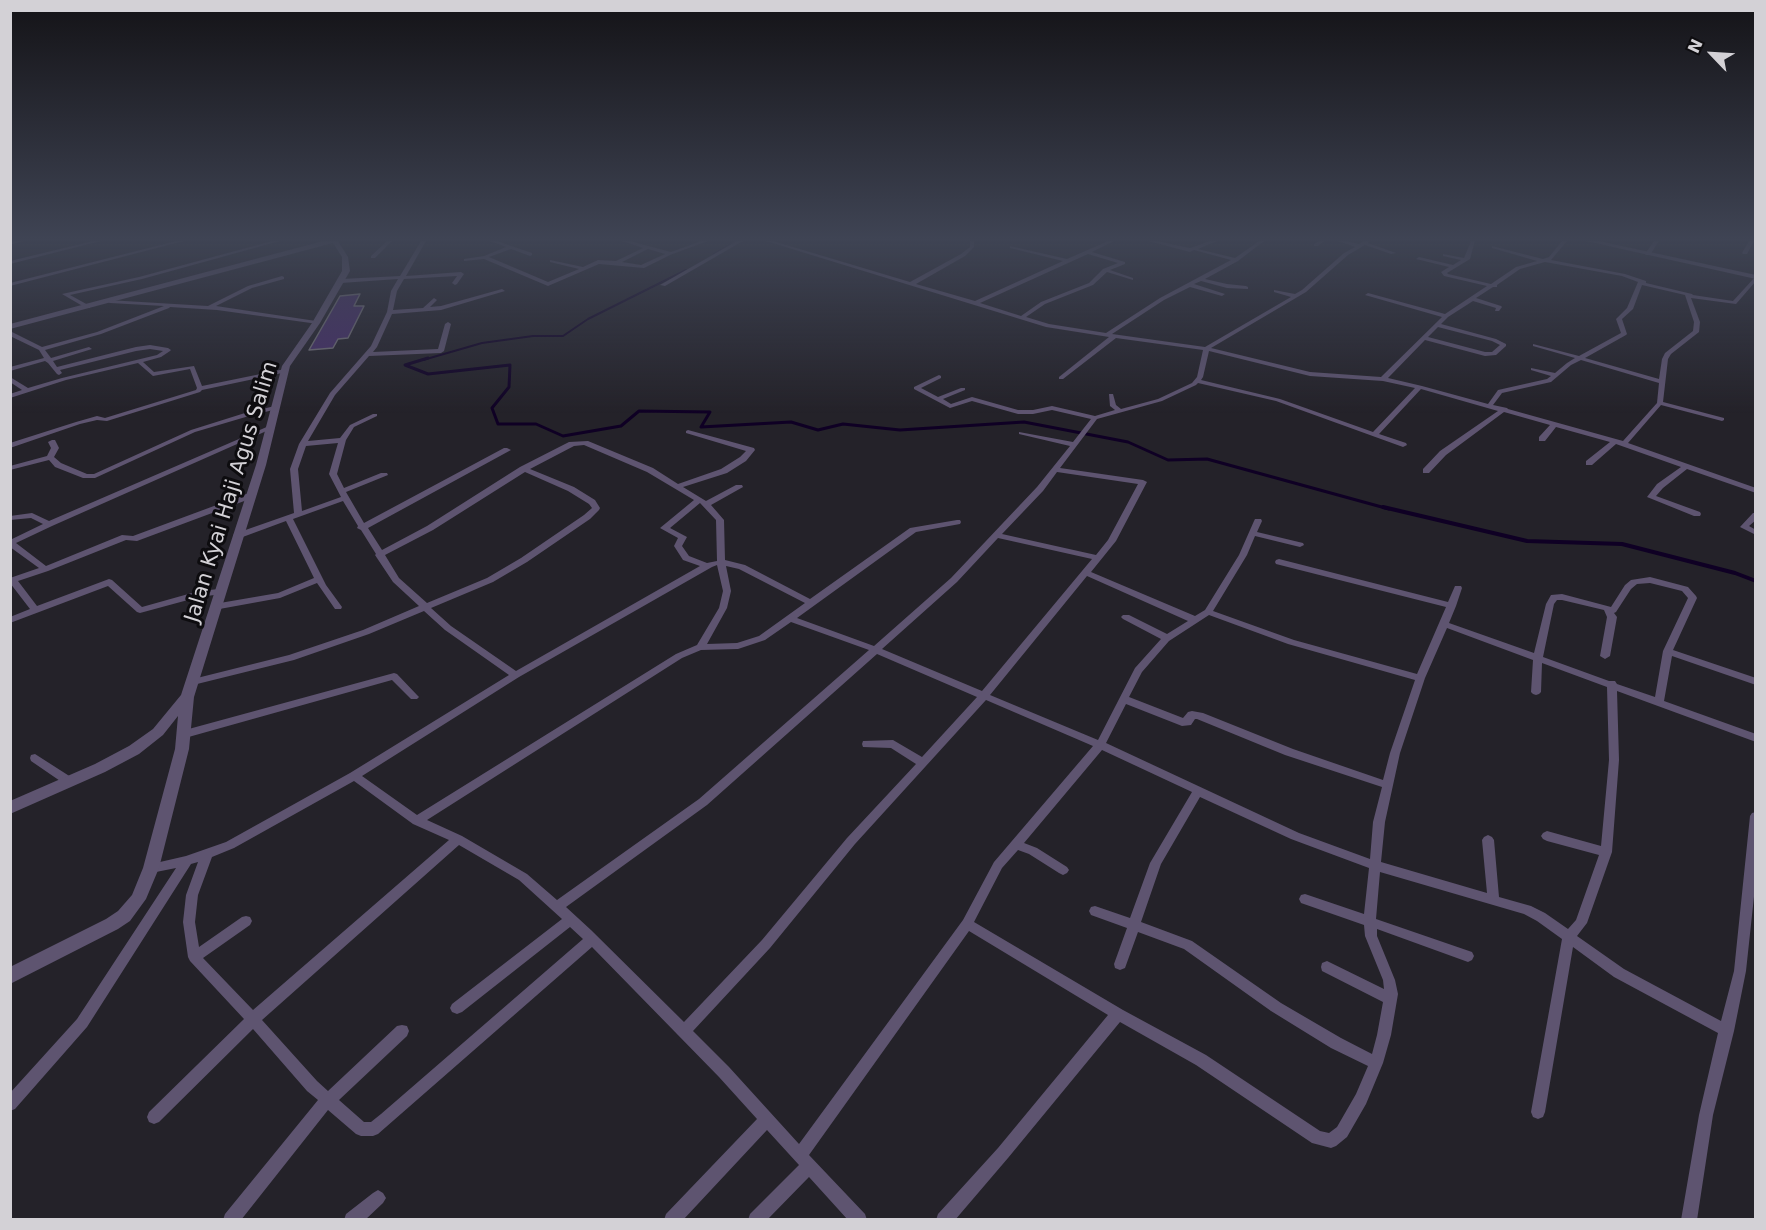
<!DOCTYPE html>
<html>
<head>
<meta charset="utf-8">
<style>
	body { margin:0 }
	#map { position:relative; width:1766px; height:1230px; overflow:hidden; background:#242229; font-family:"DejaVu Sans",sans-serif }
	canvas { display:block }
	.frame { position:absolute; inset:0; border:12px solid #d3d1d6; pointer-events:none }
	.north { position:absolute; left:1682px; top:24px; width:60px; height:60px; -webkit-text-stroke:4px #0d0c0f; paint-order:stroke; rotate:295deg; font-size:16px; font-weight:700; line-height:24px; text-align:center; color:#d3d1d6 }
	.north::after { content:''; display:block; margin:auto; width:21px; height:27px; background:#d3d1d6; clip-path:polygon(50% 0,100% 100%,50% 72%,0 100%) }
</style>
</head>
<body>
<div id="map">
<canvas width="1766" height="1230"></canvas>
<div class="frame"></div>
<div class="north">N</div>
</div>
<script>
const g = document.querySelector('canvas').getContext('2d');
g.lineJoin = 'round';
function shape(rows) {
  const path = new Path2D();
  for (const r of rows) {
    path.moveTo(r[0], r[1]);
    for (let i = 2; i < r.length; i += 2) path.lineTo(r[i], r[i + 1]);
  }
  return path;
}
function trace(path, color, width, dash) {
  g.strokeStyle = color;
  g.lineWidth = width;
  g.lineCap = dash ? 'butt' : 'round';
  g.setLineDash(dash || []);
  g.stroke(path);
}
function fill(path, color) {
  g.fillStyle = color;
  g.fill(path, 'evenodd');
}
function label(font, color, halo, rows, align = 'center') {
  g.font = font + ' "DejaVu Sans",sans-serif';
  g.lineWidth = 6;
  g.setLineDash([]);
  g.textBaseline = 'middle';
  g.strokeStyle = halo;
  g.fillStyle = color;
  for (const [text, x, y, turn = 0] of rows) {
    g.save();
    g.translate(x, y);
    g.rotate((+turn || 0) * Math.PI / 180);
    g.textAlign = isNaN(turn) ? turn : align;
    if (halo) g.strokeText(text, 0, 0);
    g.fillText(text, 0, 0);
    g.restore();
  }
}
trace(shape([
	[714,254,736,241],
	[423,360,482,343,533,336,563,336,588,319,686,270]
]), '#0f0024', 2);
trace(shape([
	[428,358,405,365,428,374,510,365,509,387,492,408,498,424,536,424,563,436,621,426,639,411,710,412,701,427,791,422,818,430,843,424,900,430,1024,422,1128,442,1168,460,1207,459,1389,509]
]), '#0f0024', 3);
trace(shape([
	[1383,507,1527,541,1622,544,1735,573,1756,581]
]), '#0f0024', 4);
const building = shape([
	[360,294,354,306,364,306,348,338,338,339,333,348,309,350,340,296,360,294]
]);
fill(building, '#462d69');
trace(building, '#747179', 1.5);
fill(shape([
	[15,241,23,241,10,245,10,242,15,241],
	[93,241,101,241,10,264,10,261,93,241],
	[176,241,184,241,10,286,10,283,176,241],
	[272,241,280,241,142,279,70,295,90,306,90,308,86,308,62,294,139,277,272,241],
	[387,241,392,241,375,258,371,258,371,256,387,241],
	[421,241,426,241,406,276,461,272,464,274,457,284,455,285,452,283,457,276,404,279,397,291,393,310,423,308,434,298,437,300,430,307,441,306,502,289,505,291,441,310,392,314,377,347,373,352,438,349,445,324,448,322,451,324,444,351,441,353,369,356,335,395,308,441,340,438,350,425,373,414,377,414,377,416,354,427,346,440,337,474,344,488,381,473,387,473,388,475,346,492,364,523,504,448,507,448,511,450,368,528,382,550,427,526,520,467,569,442,588,441,653,468,678,484,721,469,740,457,746,451,686,433,686,431,688,430,754,448,755,450,746,461,727,473,683,487,706,501,736,485,742,485,743,487,711,505,724,520,725,560,745,565,810,599,910,528,957,520,960,520,961,522,960,524,916,532,797,618,874,646,951,578,1037,487,1070,446,1019,434,1019,432,1073,442,1091,419,1052,410,1033,414,1018,414,972,401,950,408,914,389,914,387,939,375,941,376,941,378,921,388,938,397,961,388,965,388,965,390,943,399,951,404,972,397,1018,410,1033,410,1052,406,1095,416,1115,410,1110,406,1109,394,1113,394,1116,405,1121,409,1158,399,1192,383,1197,377,1203,350,1116,338,1063,379,1059,379,1059,377,1109,337,1046,327,766,241,773,241,910,282,961,254,970,247,970,241,974,241,974,247,965,256,916,284,975,301,1063,261,1010,248,1010,246,1067,259,1108,241,1114,241,1092,252,1125,262,1125,264,1110,270,1133,278,1133,280,1107,272,1093,285,1045,304,1026,317,1049,324,1106,333,1160,298,1231,260,1194,250,1190,252,1148,241,1157,241,1190,248,1210,241,1217,241,1198,249,1235,258,1259,241,1264,241,1238,261,1205,279,1227,284,1246,286,1248,287,1248,289,1227,288,1201,281,1194,284,1225,294,1222,296,1190,287,1164,300,1112,334,1205,347,1291,297,1274,292,1274,290,1295,294,1302,290,1344,253,1355,247,1338,241,1346,241,1359,244,1364,241,1370,241,1368,243,1396,253,1391,254,1365,245,1348,255,1306,292,1211,348,1310,372,1381,377,1442,317,1365,295,1368,293,1445,314,1487,286,1444,276,1441,272,1449,267,1416,259,1419,257,1453,265,1461,260,1443,256,1443,254,1464,258,1471,241,1475,241,1470,259,1447,273,1448,274,1491,284,1516,267,1537,261,1492,248,1492,246,1543,259,1549,257,1562,241,1567,241,1551,260,1625,274,1646,281,1646,283,1692,294,1693,295,1733,301,1756,276,1756,281,1736,304,1691,298,1700,322,1699,332,1671,354,1668,359,1663,402,1724,418,1724,420,1722,421,1661,405,1628,443,1756,488,1756,493,1687,469,1663,488,1656,496,1700,512,1701,514,1700,516,1694,516,1647,497,1657,484,1681,467,1616,444,1592,465,1586,465,1586,461,1610,442,1556,427,1545,441,1539,441,1539,437,1550,425,1504,412,1446,455,1429,473,1423,473,1423,469,1440,451,1498,411,1421,389,1379,434,1406,443,1407,445,1403,447,1276,401,1198,383,1196,385,1162,401,1097,419,1060,468,1143,480,1147,482,1116,541,1091,572,1195,616,1205,610,1239,555,1254,521,1255,519,1261,519,1262,521,1257,532,1303,543,1304,545,1300,547,1255,536,1247,555,1213,611,1294,640,1417,674,1446,607,1276,564,1275,562,1276,560,1279,559,1448,602,1455,586,1461,586,1462,588,1456,606,1449,623,1534,653,1546,604,1551,595,1562,594,1611,607,1625,585,1631,580,1650,577,1688,587,1696,596,1697,598,1673,650,1756,678,1756,685,1672,656,1664,701,1756,734,1756,742,1617,691,1619,760,1612,852,1587,923,1577,936,1624,969,1721,1021,1734,971,1750,816,1752,813,1756,812,1756,878,1746,971,1734,1031,1713,1115,1697,1220,1681,1220,1699,1115,1718,1033,1614,977,1573,947,1545,1112,1543,1117,1538,1119,1533,1117,1531,1112,1562,939,1537,921,1524,914,1380,872,1376,919,1472,952,1474,956,1472,960,1468,962,1377,929,1377,936,1395,980,1398,994,1391,1035,1383,1063,1366,1104,1347,1137,1336,1146,1331,1148,1312,1143,1196,1065,1120,1022,1008,1158,955,1220,936,1220,938,1214,998,1148,1108,1015,969,931,809,1155,865,1214,867,1220,848,1220,809,1177,767,1220,748,1220,750,1214,799,1165,767,1130,683,1220,664,1220,666,1214,757,1119,719,1077,592,947,378,1134,373,1136,361,1136,356,1134,328,1110,241,1220,223,1220,225,1214,318,1100,307,1091,253,1029,159,1122,154,1124,149,1122,147,1117,149,1112,244,1019,190,961,188,957,183,922,186,895,198,862,191,864,87,1027,15,1109,10,1111,10,1093,77,1019,176,868,151,873,147,871,145,868,147,865,186,856,226,842,350,773,509,675,445,630,424,611,369,634,294,660,193,685,190,684,188,682,190,680,193,679,289,655,363,630,419,606,393,582,375,555,376,554,361,530,357,528,358,526,343,501,293,519,326,585,342,607,341,609,335,609,317,583,280,598,214,610,210,607,214,604,278,593,314,578,286,521,240,538,237,538,233,536,234,534,294,513,290,469,299,444,330,393,371,346,387,312,391,291,398,279,341,283,338,281,341,279,400,276,421,241],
	[1088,254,1118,263,1103,269,1089,283,1041,302,1021,316,980,303,1088,254],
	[1545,262,1622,276,1638,282,1627,308,1616,319,1621,333,1579,356,1533,344,1533,346,1575,358,1567,363,1555,373,1531,368,1531,370,1551,376,1547,379,1498,390,1488,404,1422,386,1388,378,1425,340,1485,356,1496,355,1506,346,1506,344,1496,339,1441,324,1448,317,1473,301,1496,308,1495,311,1499,311,1502,307,1501,306,1476,298,1493,287,1497,287,1497,285,1520,269,1545,262],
	[1642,285,1685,295,1694,322,1693,331,1665,353,1662,359,1659,379,1585,358,1626,335,1627,334,1622,319,1633,309,1642,285],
	[1438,327,1492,341,1500,345,1492,352,1485,352,1428,337,1438,327],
	[1209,351,1310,376,1383,381,1415,388,1373,432,1280,399,1201,380,1203,377,1209,351],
	[1581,360,1659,383,1657,403,1623,441,1508,409,1507,408,1493,405,1502,393,1551,382,1571,365,1581,360],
	[338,443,329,474,341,497,302,511,298,469,306,446,338,443],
	[584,445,647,472,694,500,660,528,678,538,674,546,683,560,700,566,516,671,451,626,431,608,493,582,527,562,590,519,599,510,600,508,595,500,574,487,530,469,574,446,584,445],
	[525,472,568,491,589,504,592,508,584,515,521,558,487,578,427,603,399,578,385,555,433,530,525,472],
	[1057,472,1138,484,1108,540,1096,555,1002,534,1043,491,1057,472],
	[700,503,716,520,717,561,707,563,689,556,682,546,687,537,670,528,700,503],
	[998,538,1092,559,982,691,882,649,957,582,998,538],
	[717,565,723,591,719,608,697,645,676,654,417,815,362,776,519,677,712,567,717,565],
	[726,566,739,569,805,603,759,636,737,643,707,644,727,608,731,591,726,566],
	[1087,576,1188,621,1167,634,1129,615,1123,615,1121,617,1123,619,1161,639,1135,668,1098,740,990,695,1087,576],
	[1650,583,1682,591,1688,598,1663,651,1655,697,1617,684,1615,681,1609,681,1543,657,1554,604,1557,600,1562,600,1604,610,1607,617,1600,656,1605,659,1610,656,1617,617,1614,613,1616,612,1631,589,1637,584,1650,583],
	[1209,615,1288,644,1415,680,1390,753,1383,780,1293,749,1203,713,1192,711,1188,712,1183,718,1129,697,1142,672,1169,641,1209,615],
	[791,622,869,650,699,799,557,900,527,874,462,836,427,820,682,658,701,650,738,649,765,640,791,622],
	[1447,628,1533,660,1531,692,1533,694,1536,695,1539,694,1541,692,1542,663,1607,687,1609,760,1601,846,1547,831,1543,833,1541,836,1543,839,1547,841,1599,855,1576,920,1568,929,1545,913,1531,906,1499,897,1494,840,1492,837,1488,835,1484,837,1482,840,1487,893,1381,862,1385,822,1400,753,1425,678,1447,628],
	[877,654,977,697,922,757,893,740,863,741,862,744,863,747,891,748,916,764,847,838,762,940,684,1022,591,930,566,907,707,805,877,654],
	[986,700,1093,746,994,862,963,920,799,1144,729,1067,693,1031,770,948,855,844,986,700],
	[1126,704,1182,726,1191,725,1195,719,1197,719,1285,755,1382,787,1373,822,1370,859,1299,833,1106,743,1126,704],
	[1102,750,1192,792,1150,863,1130,918,1095,906,1091,907,1089,911,1091,915,1127,928,1114,964,1115,968,1120,970,1125,968,1138,932,1184,949,1271,1011,1331,1048,1368,1066,1356,1094,1337,1127,1329,1133,1320,1131,1206,1055,1123,1010,974,922,1002,868,1018,850,1029,854,1059,873,1063,875,1067,873,1069,870,1067,867,1037,848,1024,843,1102,750],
	[354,781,413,824,449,840,253,1010,203,958,250,925,252,921,250,917,246,916,242,917,199,947,195,922,198,895,212,857,234,848,354,781],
	[1200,797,1291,839,1369,868,1364,914,1305,894,1301,895,1299,899,1301,903,1364,925,1365,936,1383,980,1384,989,1327,961,1322,963,1321,967,1322,971,1383,1002,1377,1035,1372,1054,1341,1038,1281,1003,1192,941,1141,922,1161,864,1200,797],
	[459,845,519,880,562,919,452,1004,450,1008,452,1012,457,1014,462,1012,570,927,583,939,381,1114,371,1122,364,1122,339,1100,407,1036,409,1031,407,1026,402,1025,397,1026,328,1091,317,1081,262,1020,459,845],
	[490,241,497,241,532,253,532,255,530,256,511,249,489,257,548,282,579,269,550,262,550,260,583,267,598,260,616,261,643,248,622,241,630,241,671,252,701,241,708,241,670,255,644,268,599,264,548,286,484,259,464,261,464,259,484,256,506,247,490,241],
	[648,249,665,254,641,265,622,262,648,249],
	[737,241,743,241,665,286,660,285,737,241],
	[1319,241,1324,241,1318,246,1314,246,1314,244,1319,241],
	[1654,241,1659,241,1650,255,1646,255,1645,254,1654,241],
	[1749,241,1754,241,1747,254,1743,254,1742,253,1749,241],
	[282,276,284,277,284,279,252,288,216,306,316,321,319,323,318,324,217,310,170,307,169,308,101,334,45,350,51,358,89,347,92,349,53,361,57,367,136,347,150,345,168,348,171,350,170,351,161,357,143,362,154,372,194,366,202,386,285,369,287,370,287,372,202,390,200,392,107,421,97,420,80,424,10,448,10,443,76,422,97,416,105,418,196,390,197,388,190,369,153,376,138,363,66,380,10,398,10,394,22,390,10,382,10,377,28,388,62,378,157,355,163,351,150,349,136,351,60,370,62,373,59,375,57,374,48,363,45,361,10,371,10,367,44,358,39,350,10,336,10,331,42,347,97,332,164,306,110,303,108,302,108,300,208,306,248,286,282,276],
	[275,406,278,408,277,409,249,416,195,432,95,478,83,478,55,467,49,460,10,470,10,466,47,456,51,448,48,442,52,440,55,440,59,448,54,457,61,463,87,474,94,474,191,430,245,413,275,406],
	[269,426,271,427,271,429,52,526,16,543,46,566,122,535,133,536,249,493,255,493,256,495,255,497,137,541,126,540,48,571,18,581,37,606,109,579,112,580,142,607,199,591,219,589,223,592,222,594,199,597,140,613,137,612,108,586,10,623,10,617,30,609,10,583,10,578,39,568,10,547,10,540,43,524,31,518,10,520,10,516,32,513,49,521,269,426],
	[1753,513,1756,513,1756,520,1749,526,1756,530,1756,535,1740,527,1753,513],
	[394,673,397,674,417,695,419,697,417,699,411,699,392,680,185,738,181,737,180,734,181,731,185,730,394,673],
	[35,754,74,779,75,782,74,785,70,786,66,785,31,761,30,758,31,755,35,754],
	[378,1190,383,1193,386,1198,383,1203,365,1220,344,1220,346,1214,373,1193,378,1190]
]), '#5e5470');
fill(shape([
	[323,241,338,241,348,257,350,271,320,323,290,366,266,465,194,697,189,749,159,868,146,899,130,921,118,929,10,984,10,967,106,919,118,911,132,895,143,868,175,749,178,716,163,735,139,754,105,772,10,814,10,801,95,764,129,746,153,729,181,695,256,465,282,366,312,323,342,271,342,257,333,243,10,329,10,324,323,241],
	[1586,241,1599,241,1756,275,1756,279,1586,241]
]), '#5e5470');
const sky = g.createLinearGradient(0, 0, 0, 413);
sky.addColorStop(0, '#141317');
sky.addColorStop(0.58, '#3f4454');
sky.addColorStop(1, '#3f445400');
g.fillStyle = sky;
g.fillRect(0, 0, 1766, 413);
label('21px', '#d3d1d6', '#0d0c0f', [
	["Jalan Kyai Haji Agus Salim",232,492,-73]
]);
</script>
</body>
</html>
